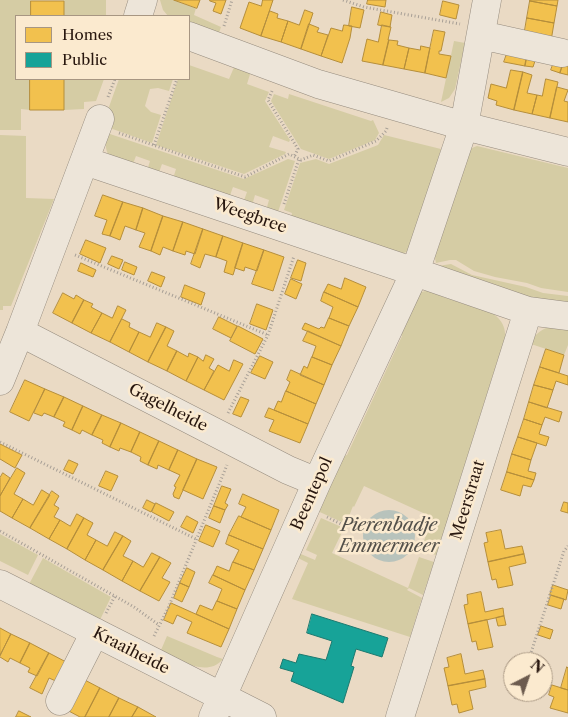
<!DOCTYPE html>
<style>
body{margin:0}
#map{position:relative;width:568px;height:717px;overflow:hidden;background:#eadac4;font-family:"Libre Caslon Text",serif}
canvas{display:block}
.legend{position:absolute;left:15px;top:15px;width:175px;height:65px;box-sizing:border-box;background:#fbeacf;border:1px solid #a79682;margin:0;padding:6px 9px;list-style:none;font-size:15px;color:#28170f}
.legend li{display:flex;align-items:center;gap:10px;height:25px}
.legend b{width:25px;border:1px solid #a79682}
.north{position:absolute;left:503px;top:652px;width:50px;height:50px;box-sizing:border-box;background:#fbeacf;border:1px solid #a79682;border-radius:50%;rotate:41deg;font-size:14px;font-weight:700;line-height:20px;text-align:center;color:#28170f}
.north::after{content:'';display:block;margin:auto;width:18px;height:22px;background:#6c5b4e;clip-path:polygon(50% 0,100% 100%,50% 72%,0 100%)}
</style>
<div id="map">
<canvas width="568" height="717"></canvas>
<ul class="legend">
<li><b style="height:14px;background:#f2c14e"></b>Homes</li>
<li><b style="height:14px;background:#17a398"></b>Public</li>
</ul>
<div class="north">N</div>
</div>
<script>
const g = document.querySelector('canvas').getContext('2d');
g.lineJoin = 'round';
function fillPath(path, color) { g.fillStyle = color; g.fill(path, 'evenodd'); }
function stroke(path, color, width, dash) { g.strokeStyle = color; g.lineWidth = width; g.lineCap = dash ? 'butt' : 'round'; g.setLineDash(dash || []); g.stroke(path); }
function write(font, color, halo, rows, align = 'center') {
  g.font = font + ' "Libre Caslon Text",serif'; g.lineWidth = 5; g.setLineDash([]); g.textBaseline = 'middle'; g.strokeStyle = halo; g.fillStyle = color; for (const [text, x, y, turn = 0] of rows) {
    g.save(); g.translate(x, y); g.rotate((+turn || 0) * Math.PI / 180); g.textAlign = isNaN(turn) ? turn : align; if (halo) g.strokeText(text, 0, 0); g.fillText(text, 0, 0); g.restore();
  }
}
fillPath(new Path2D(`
 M0 0H31V16H16V79H30V110L21 109V130H0Z
 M64 0H106V16H64Z
 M160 0H174L196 8 194 15 221 27 218 36 189 25V16H168L163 10Z
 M454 41 465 43 455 89 449 98 441 102Z
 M189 65 229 79 235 65 251 71 247 84 269 92 265 101 290 140 289 142 273 136 269 147 286 152 285 154 244 174 156 145 178 79H189Z
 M64 79H104L96 101 84 102V109L64 110Z
 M119 79H173L169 91 158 88 150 89 145 106 151 112 161 115 152 143 107 127 105 118Z
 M274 94 288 99 289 94 371 121 373 120 379 133 375 140 329 159 301 149 271 101Z
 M107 133 244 179 288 159 295 161 276 218 265 214 269 200 255 195 251 209 242 206 247 192 233 187 228 201 172 182 176 169 162 164 157 178 146 174 150 161 136 156 131 169 110 157C104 149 106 142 107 133Z
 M0 135 26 136V198L54 199 11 306H3V310H0Z
 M384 135 441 149 415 238 410 250 402 254 290 222 292 213 284 210 300 163 316 159 329 164 378 145Z
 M477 146 568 168V292L541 288 527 283 495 277 474 271 456 260H450L436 263 434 253 465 155 472 148Z
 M451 264 472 275 526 287 543 293 568 296V307L540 303 438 266Z
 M431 290 443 297 492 313C509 324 505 337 505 355L498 359 449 515 452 521 450 527 444 531 436 555 421 550 432 517 364 486 354 507 353 506 346 524 311 508 340 457 347 455 402 336 399 328 421 292Z
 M548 327 568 328V345L564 355 531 344C533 335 540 331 548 327Z
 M321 518 344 528 332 553 408 588 419 557 434 562 423 595 409 588 407 590 422 598 410 637 292 599 308 563 294 556 296 552 315 560 317 555 306 550Z
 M0 534 38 555 28 575 0 561Z
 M43 558 111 597 98 624 27 588Z
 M167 636 217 657 223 659C206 679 178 659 161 650Z`), '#d5cca4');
fillPath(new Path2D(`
 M363 536a26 26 0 1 1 52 0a26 26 0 1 1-52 0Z`), '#b8c3bc');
const homes = new Path2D(`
 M174 0H200L197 8Z
 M210 0H226L221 14 213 11 216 3 210 1Z
 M263 0H273L261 36 240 28 249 2 261 6Z
 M368 0H386L385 7 367 4Z
 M530 0H558L557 6 530 1Z
 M31 1H64V16H31Z
 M443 1 459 5 456 19 440 15Z
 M530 1 557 6 554 23 527 18Z
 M352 7 364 10 360 28 349 26Z
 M305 10 313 13 301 49 281 42 288 21 299 25Z
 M270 11 278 14 277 18 288 21 281 42 261 36Z
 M381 12 392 15 390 27 378 25Z
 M527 18 554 23 551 41 524 36Z
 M309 24 319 28 317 32 328 35 321 56 301 49Z
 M344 25 352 26 350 38 342 63 321 56 331 28 342 31Z
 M382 25 391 27 388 40H389L383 65 362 61 367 39 378 42Z
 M434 30 445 32 441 51H439V54L451 56 446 78 425 73Z
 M389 40 398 41 397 45 409 48 404 69 383 65Z
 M421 46 430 48 425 73 404 69 409 48 420 50Z
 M508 51 527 56 525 66 504 62Z
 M527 56 536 58 533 67 525 66Z
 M554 62 563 64 560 73 551 70Z
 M563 64 568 65V75L560 73Z
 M511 70 523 72 514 110 496 105 497 101 488 98 491 84 506 88Z
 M523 72 532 75 527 93 537 95 532 114 514 110Z
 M30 79H64V110H30Z
 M546 79 558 82 550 118 532 114 537 95 542 96Z
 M557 87 568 90 564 101 568 102V122L550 118Z
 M103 195 123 202 110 236 102 234 107 220 95 216Z
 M123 202 143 208 136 230 125 226 120 240 110 236Z
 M143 208 163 216 151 251 139 247 145 233 136 230Z
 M163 216 183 222 173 251 163 247 160 255 151 251Z
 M183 222 203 229 195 254 186 251 185 255 173 251Z
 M203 229 223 236 216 257 205 254 200 268 191 264Z
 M223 236 243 243 233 275 224 272 227 261 216 257Z
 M86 240 106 248 100 263 80 254Z
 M243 243 264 250 257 271 245 267 244 271 235 268Z
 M264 250 284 257 273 291 252 284Z
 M112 256 123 260 119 269 108 264Z
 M298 260 306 263 301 281 291 278Z
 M125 262 137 267 134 275 122 270Z
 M81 263 96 270 93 277 78 271Z
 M152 272 165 277 161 287 148 281Z
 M345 278 366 287 358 307 324 292 328 284 341 289Z
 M291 279 302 284 296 299 285 294Z
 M185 285 205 293 201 305 181 297Z
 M324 292 358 307 349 326 329 318 333 307 321 301Z
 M63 293 74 299 76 295 84 300 72 323 53 313Z
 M84 300 93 304 91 307 102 313 91 333 72 323Z
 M257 304 273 310 266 330 250 324Z
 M118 306 126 310 110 342 91 333 102 313 112 318Z
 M219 317 237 326 231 338 213 329Z
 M329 318 349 326 341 346 302 329 305 323 319 329 321 327 324 328Z
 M122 319 130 323 129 327 139 332 129 352 110 342Z
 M157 323 166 327 148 362 129 352 139 332 150 337Z
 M238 326 263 339 255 354 230 341Z
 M166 327 174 331 167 346 177 351 167 371 148 362Z
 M308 331 341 346 332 365 312 357 316 346 303 341Z
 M546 349 564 355 559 373 540 367Z
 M177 351 188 357 189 353 198 357 186 381 167 371Z
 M206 355 214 359 209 368 214 371 204 390 186 381 198 357 203 361Z
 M260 356 273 362 265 379 251 373Z
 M312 357 332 365 324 385 300 375 304 366 307 368Z
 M234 360 243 364 224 400 204 390 218 365 229 371Z
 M540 367 568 376V385L556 381 553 390 534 385Z
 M291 370 324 385 316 404 286 391 290 382 287 380Z
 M25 380 45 389 29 421 10 412Z
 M534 385 553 390 547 408 529 402Z
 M45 389 64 397 54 417 44 413 42 416 34 413Z
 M286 391 316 404 308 424 274 410 278 401 281 402Z
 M64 397 83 406 72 430 63 426 65 422 54 417Z
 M241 397 249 400 241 417 233 414Z
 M529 402 562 412 559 422 545 417 542 425 524 419Z
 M83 406 102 415 92 435 82 430 80 434 72 430Z
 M269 408 308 424 300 443 269 431 274 420 265 417Z
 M102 415 121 423 110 447 102 443 103 440 92 435Z
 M524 419 542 425 539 434 549 437 546 446 518 437Z
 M121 423 140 432 131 452 120 448 119 451 110 447Z
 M140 432 159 441 148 465 140 461 141 457 131 452Z
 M518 437 537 443 531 460 512 454Z
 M159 441 178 450 169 470 158 465 157 469 148 465Z
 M0 444 22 455 15 468 0 459Z
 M178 450 197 459 179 499 174 497 173 494 176 487 174 486 180 475 169 470Z
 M512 454 531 460 528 471 536 473 534 480 507 472Z
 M197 459 217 467 203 499 183 490Z
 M69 460 78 464 73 474 64 470Z
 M17 468 25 473 14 494 23 499 12 518 0 511V496Z
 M106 471 118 476 111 491 99 486Z
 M507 472 534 480 531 487 523 485 520 496 501 490Z
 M3 473 10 478 0 496V478Z
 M222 486 231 489 225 503 228 505 225 510 214 506Z
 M42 490 50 495 30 528 12 518 23 499 33 505Z
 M52 491 59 496 54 505 59 508 54 517 60 520 49 539 30 528Z
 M243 494 279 510 271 530 241 517 246 507 239 504Z
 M147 500 155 504 151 512 143 508Z
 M564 502 568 503V513L561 511Z
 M156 503 174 512 169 521 152 512Z
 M214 506 225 510 220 523 209 518Z
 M77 514 84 518 67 549 49 539 60 520 70 526Z
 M187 516 198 522 193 533 181 527Z
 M239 516 271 530 263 549 229 535Z
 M84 518 93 523 87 535 96 540 85 560 67 549Z
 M206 525 220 531 213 547 199 541Z
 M501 530 505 549 522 546 524 554 488 562 484 543 488 542 486 533Z
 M115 532 123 536 103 570 85 560 96 540 107 546Z
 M229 535 263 549 254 570 233 562 239 550 226 544Z
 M123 536 131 541 123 556 133 561 122 581 103 570Z
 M152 553 160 557 140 591 122 581 133 561 143 567Z
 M524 554 526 563 509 567 513 585 498 588 496 579 492 580 488 562Z
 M160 557 171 563 162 578 170 582 159 601 140 591Z
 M233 562 254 570 245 590 213 575 217 566 229 571Z
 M187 568 195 572 189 587 180 583Z
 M213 575 245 590 237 609 217 601 222 589 209 583Z
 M180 583 189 587 182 602 174 598Z
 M553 585 568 590 566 600 550 595Z
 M481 592 485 612 503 608 504 616 468 624 464 605 468 604 467 595Z
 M551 595 564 599 561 609 548 605Z
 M217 601 237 609 229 629 196 614 200 605 212 610Z
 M171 603 229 629 221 647 187 633 192 622 177 615 173 624 164 620Z
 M504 616 506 625 498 626 496 618Z
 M487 620 493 647 478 650 476 641 472 642 468 624Z
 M541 626 553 630 550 639 538 635Z
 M0 628 11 634 0 655Z
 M11 634 30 643 20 663 10 658 8 662 0 657Z
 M30 643 49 653 37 676 28 672 30 668 20 663Z
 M49 653 68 663 58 682 49 678 42 694 30 688Z
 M461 654 465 674 483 670 485 679 448 686 444 668 449 667 447 658Z
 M567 667 568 668V690L561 688Z
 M81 678 100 688 85 717H80L65 709Z
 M485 679 486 687 469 691 473 709 459 713 457 704 452 705 448 686Z
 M552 685 568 690V713L550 708 554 697 549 695Z
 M100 688 119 698 109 717H85Z
 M119 698 138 707 132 717H109Z
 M138 707 156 717H132Z
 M19 711 31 717H16Z`);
fillPath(homes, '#f2c14e');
stroke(homes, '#b58e3b', 1);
const public = new Path2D(`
 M312 614 388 638 382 657 356 649 351 666 354 667 343 703 291 681 294 672 280 668 283 659 296 663 299 654 326 660 332 641 307 633Z`);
fillPath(public, '#17a398');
stroke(public, '#1c796f', 1);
const minor = new Path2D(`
 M138 16 143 0
 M481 35 562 53
 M189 36 318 84 464 126 568 152
 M85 161 415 272 528 311 568 316
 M20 332 288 470 317 482
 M0 381 20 332 100 119
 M0 584 262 717
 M60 701 95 632
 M213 717 317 482 415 272 464 126 487 0
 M400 717 528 311`);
stroke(minor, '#958b7e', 29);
stroke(new Path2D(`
 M343 0 364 7 460 24
 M224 26 232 0
 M272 91 268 100 298 149 294 157
 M108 97 115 79
 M119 133 245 177 289 154 301 160 313 155 329 161 376 141 386 131 387 128
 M154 145 177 79
 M284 204 299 159
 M75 255 268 335
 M228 413 268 335 294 256
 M0 442 196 539
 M327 517 345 526
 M0 531 134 607 159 625
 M106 613 115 596
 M154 636 169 606 227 465
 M528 662 564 551 568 546
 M515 699 518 692`), '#a79f96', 3, [1, 2.5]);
stroke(minor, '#ede5d9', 28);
write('16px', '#28170f', '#fbeacf', [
 ["Weegbree",250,216,19],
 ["Gagelheide",168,408,27],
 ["Beentepol",312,494,-66],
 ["Meerstraat",468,500,-73],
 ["Kraaiheide",131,651,27]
]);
write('italic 18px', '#53504a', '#fbeacf', [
 ["Pierenbadje",389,526],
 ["Emmermeer",389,547]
]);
</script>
